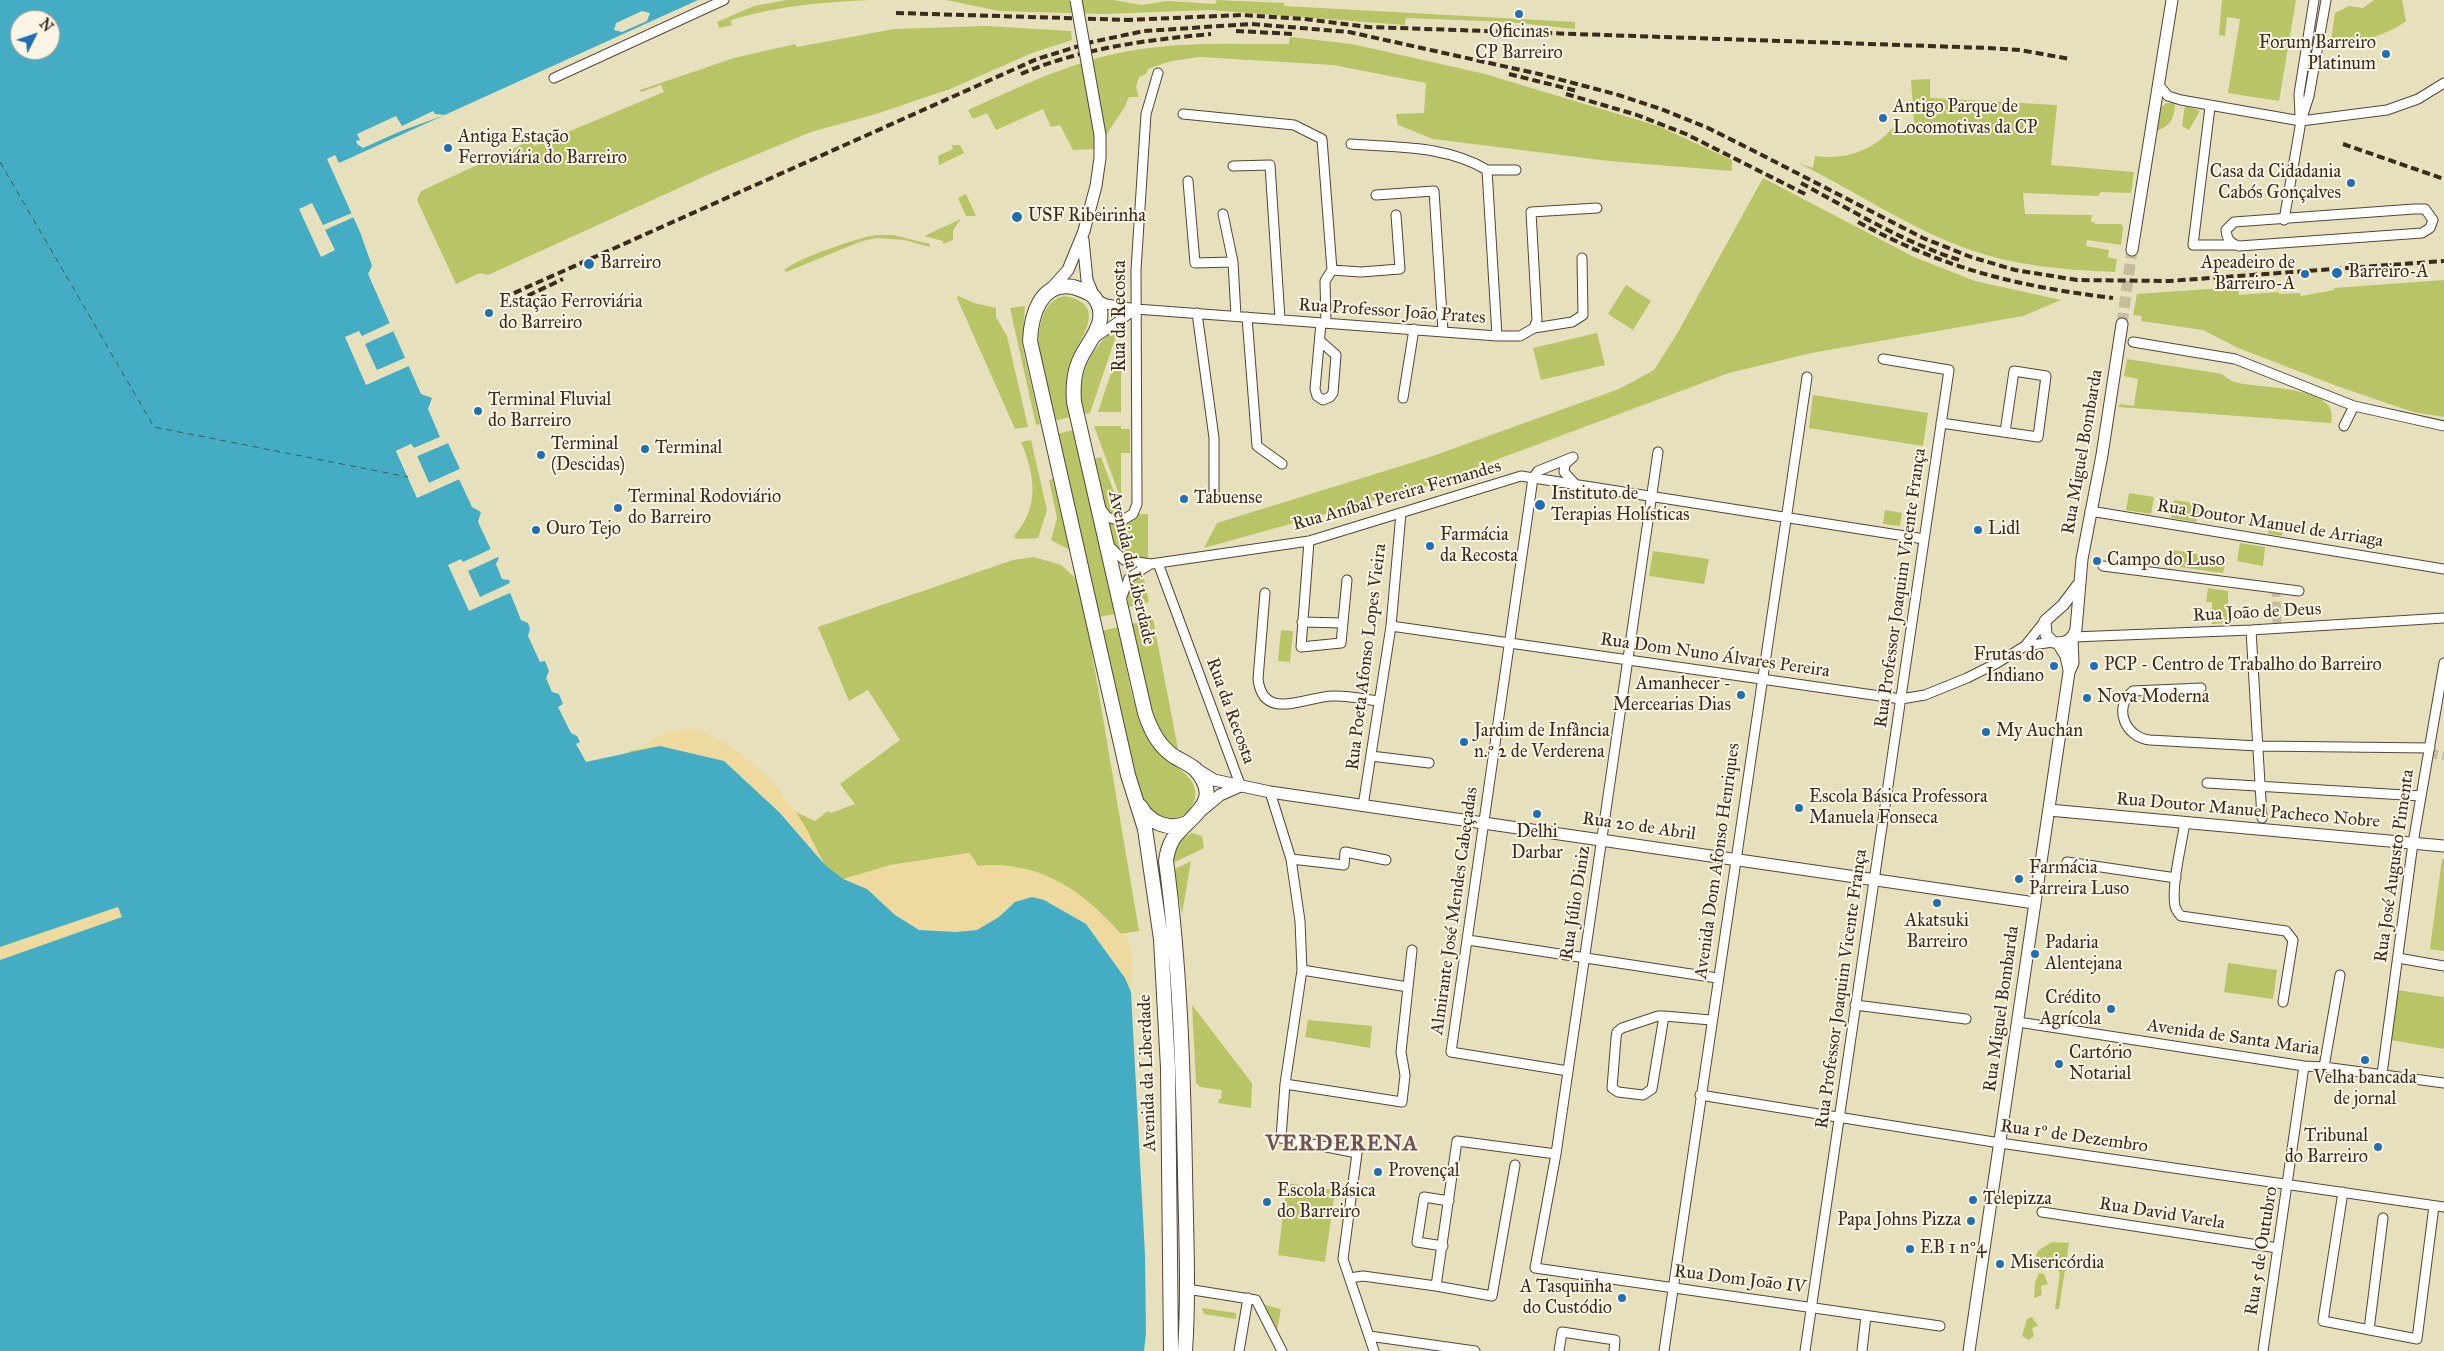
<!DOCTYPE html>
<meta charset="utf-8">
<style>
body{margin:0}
#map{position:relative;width:2444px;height:1351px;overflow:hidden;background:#e7e0bc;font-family:"IM FELL Great Primer",serif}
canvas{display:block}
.north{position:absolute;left:10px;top:10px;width:50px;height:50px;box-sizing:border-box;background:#fcf5e5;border:1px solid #afa495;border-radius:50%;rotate:49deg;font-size:14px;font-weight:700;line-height:20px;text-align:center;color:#3b2a1e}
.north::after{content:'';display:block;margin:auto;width:18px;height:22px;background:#1f6fb2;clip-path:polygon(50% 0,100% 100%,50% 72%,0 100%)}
</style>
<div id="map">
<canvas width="2444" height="1351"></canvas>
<div class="north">N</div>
</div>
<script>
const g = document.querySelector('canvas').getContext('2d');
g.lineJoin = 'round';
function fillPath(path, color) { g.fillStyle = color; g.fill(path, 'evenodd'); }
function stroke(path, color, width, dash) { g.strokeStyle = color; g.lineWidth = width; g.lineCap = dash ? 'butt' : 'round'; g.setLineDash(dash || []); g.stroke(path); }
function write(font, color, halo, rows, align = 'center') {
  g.font = font + ' "IM FELL Great Primer",serif'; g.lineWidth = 4; g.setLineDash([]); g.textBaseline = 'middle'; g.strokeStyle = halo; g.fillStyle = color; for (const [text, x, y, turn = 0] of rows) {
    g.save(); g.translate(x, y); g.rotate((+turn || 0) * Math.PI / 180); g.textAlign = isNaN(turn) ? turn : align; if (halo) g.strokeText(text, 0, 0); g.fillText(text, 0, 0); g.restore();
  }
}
fillPath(new Path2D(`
 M787 0H871C824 2 776 6 731 20L732 25 719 28 717 22 754 6Z
 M946 0H1113L1142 5 1167 1 1215 4 1217 0 1284 3V6L1575 22V29L1508 22 1406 18 1405 25 1209 10 1105 14 999 11Z
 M2222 0H2296L2279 101 2228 93 2240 19 2227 17 2225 36 2219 35Z
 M2374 0H2402L2406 21C2384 37 2359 43 2331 41L2335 13 2349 6 2363 8Z
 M987 26 1071 31 1072 40 1032 53 950 89 876 114 811 132 714 172 488 275 480 273 456 284 417 200 421 191 527 142 525 135 528 133 534 146 664 92 661 85 641 92 640 90 734 58 795 44 797 47 894 29Z
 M1290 37 1352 44 1485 74 1658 126 1732 160V171L1609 161 1433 139 1398 125 1396 114 1424 113 1426 83 1333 65 1200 57 1171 61 1148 69 1146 74 1139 77 1136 87 1139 97H1129L1124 108 1097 149 1073 150 1060 125 1051 127 1043 109 996 130 987 113 973 119 968 110C1015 89 1064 65 1114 54 1171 41 1231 44 1289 44Z
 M1930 79V98L2057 105 2051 165 2134 172 2131 193 2101 192 2098 196 2023 193 2025 214 2092 215 2091 221 2096 224H2121L2123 227 2121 245 2087 240 2086 246 2109 250 2108 257 2117 259 2115 272C2067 270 2014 266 1968 249 1909 228 1855 191 1798 163L1813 168 1815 156C1846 160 1872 151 1893 128L1905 136 1914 122 1911 80Z
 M2167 103H2175C2174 119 2172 124 2157 131L2161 107Z
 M2185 105 2200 111 2189 130 2182 126Z
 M952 145H960L964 153 939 165 938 156 953 149Z
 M1763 178 1914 257 1975 281 2061 300 2023 316 1811 353 1729 373 1426 486 1204 548 1217 523 1430 457 1619 389 1654 370 1678 332Z
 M966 194 976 216H966L958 198Z
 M961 219 953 230V240L943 244V241L924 236Z
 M876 235H893L930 244V247L905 240 877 238 862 241 786 272 784 270C800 257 855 239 876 235Z
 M2444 280V417L2413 412 2337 386 2238 348 2203 330 2141 321 2142 316 2133 315 2137 294 2238 287 2239 295 2279 292V294L2300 293 2301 296 2334 290V288Z
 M1626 285 1651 301 1633 330 1608 314Z
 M958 296 974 303 996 308V317L1007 336 1028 427 1015 429 957 298Z
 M1065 296C1113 305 1075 343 1069 367 1064 383 1066 401 1070 417L1053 421 1038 348C1039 328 1041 300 1065 296Z
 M1025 306 1022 344 1040 424 1036 425 1010 308Z
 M1120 324 1090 413 1083 414C1076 373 1089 350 1120 324Z
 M1597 333 1605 365 1541 380 1533 348Z
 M1118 352H1121V412H1098Z
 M2127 359 2222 374C2226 377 2230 381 2235 382 2255 389 2343 384 2331 423L2118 407 2120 404 2134 406 2138 379 2124 376Z
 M1813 395 1928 413 1923 446 1809 428Z
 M1094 426H1121V429H1130V453H1121V494H1119Z
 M1073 430 1115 614 1099 617 1057 434Z
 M1031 440 1047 510 1038 538 1016 539 1014 536C1040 507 1035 475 1021 442Z
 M1101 457 1123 516 1110 515 1105 508 1094 459Z
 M1053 479 1069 548 1068 549 1051 540 1057 518 1049 480Z
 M2129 493 2154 497 2151 514 2126 510Z
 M2174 500 2199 504 2196 522 2171 518Z
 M1885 510 1902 513 1900 526 1883 524Z
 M1138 514H1148V558C1120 561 1114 549 1109 524H1126Z
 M2270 522 2285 524 2282 536 2268 534Z
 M2240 543 2265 547 2263 566 2237 561Z
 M2173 550 2226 559 2223 573 2171 566Z
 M1653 551 1709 559 1704 584 1649 576Z
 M1034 557 1061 565 1080 582 1139 931 1121 934C1082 890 1039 860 978 866L969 853 891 865 844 879 887 907 599 767 631 751 660 746 823 862 796 812 815 821 828 811 831 813 855 804 840 784 900 740 868 690 849 701 818 627 1013 560Z
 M1143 574 1149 602 1129 607C1125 591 1130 582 1143 574Z
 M2208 588 2228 591V623L2212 624V602H2206Z
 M1153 619 1178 749C1147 732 1139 657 1131 624Z
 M1118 627C1126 660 1132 713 1149 741 1160 759 1193 772 1195 790 1198 810 1175 827 1157 816 1146 808 1142 795 1138 784L1102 631Z
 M1281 630 1293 631 1290 662 1278 661Z
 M1192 833 1202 836 1204 848 1173 863C1173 849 1179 840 1192 833Z
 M2442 859H2444V951L2430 949Z
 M1191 861 1182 914 1173 870Z
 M2228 963 2277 970 2273 999 2224 992Z
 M2397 990 2444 997V1049L2391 1040Z
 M1192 1005 1252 1083 1251 1108 1218 1103 1219 1099H1221L1222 1090 1200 1087 1196 1083Z
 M1308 1020 1372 1026 1370 1048 1305 1037Z
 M1287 1183 1335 1190 1325 1262 1278 1255Z
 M2052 1242 2069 1243 2059 1309H2055L2060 1273 2054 1266 2038 1259 2036 1255 2039 1250Z
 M2039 1273 2044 1274 2048 1284 2041 1286 2042 1295 2034 1298 2035 1283Z
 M1265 1305 1281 1309 1277 1330Z
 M1202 1308 1236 1313V1319L1204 1314Z
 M2032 1317 2038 1326 2032 1328 2034 1336 2029 1340 2022 1336 2027 1319Z`), '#b8c466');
fillPath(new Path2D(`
 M691 728C734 741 769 775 795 811 807 827 815 847 825 865L780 813 660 746 640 749 659 735Z
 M970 853 978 866C1038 860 1083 891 1121 934L1126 933 1131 952V992L1125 977 1086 924 1044 900 1015 902 999 917 977 930 956 932 919 930 895 915 867 889 843 879 891 865Z
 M119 907 122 917 0 960V947Z`), '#eeda9e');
fillPath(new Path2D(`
 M0 0H698L339 163 335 155 327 159 360 232 372 266 368 274 421 394 432 398 428 409 440 437 414 448 411 444 396 451 417 497 459 479 472 507 481 512 478 522 495 558 498 557 499 558 496 564 502 579 509 580 510 583 507 585 521 620 528 623 530 629 528 636 540 662 545 661 549 671 546 678 552 692 559 694 563 704 558 707 571 733 577 736 580 742 576 744 586 762 660 746 724 761 780 813 825 865 843 879 867 889 895 915 919 930 956 932 977 930 999 917 1015 902 1032 897 1044 900 1086 924 1125 978 1131 992 1145 1255 1146 1334 1144 1351H0V960L122 917 118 907 0 947ZM20 20H50V50H20Z
 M448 443 460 469 429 483 417 456Z`), '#44adc4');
fillPath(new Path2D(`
 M642 11 650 13 647 21 622 32 614 30 616 23Z
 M433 111 435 114 445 115 401 131 363 148 357 144 356 141 360 140 357 134 396 116 402 126Z
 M312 203 323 225 352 213 354 217 325 230 335 250 321 257 299 209Z
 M392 322 396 330 365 344 377 370 407 357 411 365 366 385 345 337 359 331 362 336Z
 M443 436 442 439 414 451 410 447 399 452 418 494 458 477 462 478 417 498 396 451 411 444 414 448Z
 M447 440 448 443 417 456 429 483 460 469 461 471 428 485 415 455Z
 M493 548 498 557 468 571 480 597 510 583 512 592 469 611 448 565 461 559 463 562Z`), '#e7e0bc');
stroke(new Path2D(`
 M0 162 154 427 408 477`), '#3e5858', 1, [6, 5]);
stroke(new Path2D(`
 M2276 588 2277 629
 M2429 753 2444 756`), '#c5bc9c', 9, [9, 4.5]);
stroke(new Path2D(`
 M2122 324 2132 250`), '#c5bc9c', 11, [11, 5.5]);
const minor = new Path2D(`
 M554 78 724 0
 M2158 84 2168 96 2181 100 2301 121 2387 110 2418 99 2444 83
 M2210 107 2193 245H2234
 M1183 114 1294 125 1322 139 1332 270 1361 272 1400 269 1396 215
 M2300 116 2299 94 2314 0
 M1351 144C1397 148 1446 145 1487 170
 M1233 166 1270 165 1280 319
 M1188 181 1195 263 1233 262
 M1376 195 1434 191 1443 331
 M2414 209H2425L2433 220 2430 228 2422 233 2239 246C2230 244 2227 239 2226 230L2234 222Z
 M1223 214 1233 262 1236 316
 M2284 220 2301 121 2309 96 2326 0
 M1096 299 1106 304 1136 309 1497 336H1520L1534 328 1572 322 1583 315 1582 258
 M1197 313 1214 438V493
 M1247 317 1257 446 1282 464
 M1326 323 1325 281 1332 270
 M1534 328 1537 320 1531 212 1597 208
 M1497 336 1487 170H1516
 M1096 337 1136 309
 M1320 341 1336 355 1333 393 1330 397 1323 400 1317 396 1315 389 1321 323
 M2133 342 2235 359 2354 406
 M1403 398 1414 329
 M1941 423 2038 437 2046 376 2014 371 2005 432
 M2344 426 2354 406 2444 426
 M1658 452 1556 1154 1535 1268 1940 1326
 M1101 509 1107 517 1121 521 1133 514 1137 504 1136 270 1146 114 1158 73
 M2090 511 2444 569
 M1309 541 1301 647 1341 643 1347 580
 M1109 546 1124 560 1151 564 1309 541 1521 476 1924 539
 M1158 563 1241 787
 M2103 566 2299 591
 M1265 593 1258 679C1263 722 1305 697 1332 696 1347 695 1363 699 1378 701
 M1121 599 1129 578 1149 565
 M1302 622 1343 623
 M1391 626 1901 699 1925 695 1967 678 1997 663 2025 646 2045 621
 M2251 630 2262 818
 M2073 637 2251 630 2444 618
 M2025 646 2053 642
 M2201 688 2133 691C2112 708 2126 738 2150 740L2258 746 2430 748
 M1371 756 1429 763
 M2207 783 2421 796
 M1270 792 1291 859 1300 921 1302 970 1285 1084 1281 1138 1357 1153 1343 1259 1374 1351
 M1363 806 1391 626 1401 513
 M2185 822C2182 843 2171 886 2175 906 2176 910 2178 913 2181 916L2286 931 2293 940 2283 1002
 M1291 859 1344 865 1345 852 1386 860
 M2067 862 2176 878
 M1468 940 1717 978
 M2398 958 2444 966
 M1302 970 1408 987
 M1855 1005 1966 1019
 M1664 1016 1652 1089 1643 1095 1618 1092 1612 1088 1616 1038 1617 1032 1622 1028 1658 1016H1664L1711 1020
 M2018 1022 2304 1066 2324 1067 2444 1083
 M2324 1067 2340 975
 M1568 1071 1451 1052 1533 478 1538 471 1573 457 1565 464 1564 472 1576 485
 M2382 1074 2413 843 2444 663
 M1285 1084 1402 1102 1405 1075 1401 1052 1412 950
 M1700 1095 2000 1143 2444 1207
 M1515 1165 1492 1296 1436 1286 1457 1141 1556 1154
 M2343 1192 2323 1321 2417 1339 2434 1206
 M2042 1212 2278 1248
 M1443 1246 1417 1242 1424 1197 1449 1201
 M1350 1278 1363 1276 1436 1286
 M1187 1289 1256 1300 1282 1351
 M2369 1330 2383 1218
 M1369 1336 1475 1351
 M1239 1351 1248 1298
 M1559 1351 1562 1332 1615 1340 1614 1351
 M1664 1351 1807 377
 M1805 1351 1949 370 1883 359
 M1862 1351 1866 1316
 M2263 1351 2304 1066`);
const tertiary = new Path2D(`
 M1083 240 1087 280 1094 297
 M2132 250 2172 0
 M1049 291 1068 270 1084 231
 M2078 585 2063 605 2045 621 2046 635 2053 642C2064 645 2073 640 2076 629L2082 559 2102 455 2122 324
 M2058 643 2066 656 2069 670
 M1198 770 1214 780 1270 792 2035 903
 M1202 810 1220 795 1238 787
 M2049 810 2444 846
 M1969 1351 2069 672 2073 663 2072 638`);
const secondary = new Path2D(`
 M1140 806C1150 823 1168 831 1187 823
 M1171 1351 1168 1068 1161 939 1145 829 1128 775 1030 341C1031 316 1040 281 1073 287 1080 289 1089 292 1094 297 1113 321 1085 343 1078 364 1073 377 1073 389 1074 402L1145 713C1151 731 1159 747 1175 757 1182 761 1189 764 1195 769 1225 802 1190 815 1173 839 1169 846 1167 852 1166 861 1180 964 1183 1068 1185 1172 1186 1232 1189 1292 1185 1351`);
stroke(minor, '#554536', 11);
stroke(tertiary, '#554536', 13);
stroke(secondary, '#554536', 16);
stroke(minor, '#fff', 9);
stroke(tertiary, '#fff', 11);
stroke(secondary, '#fff', 14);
stroke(new Path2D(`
 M896 13 1132 20
 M1125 20 1243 15 1304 19 1368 27 1988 48 2020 50 2070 59
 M1236 31 1294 34
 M1021 74C1081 48 1147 40 1211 34
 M1509 74 1577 91
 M1566 94 1637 115 1686 134 1807 195
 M2343 144 2444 179
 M1801 183C1853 211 1906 244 1963 261
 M1858 222C1945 269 2016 286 2113 298
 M503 298 1037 59 1092 42 1144 31 1252 24 1349 32 1539 74 1615 94 1661 109 1708 128 1756 152 1923 238 1971 257 2015 270 2077 280 2169 281 2444 261
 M506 306 563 279`), '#3b2a1e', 4, [8, 4]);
const tertiaryBridge = new Path2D(`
 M1076 0 1100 135V158L1096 186 1084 231`);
stroke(tertiaryBridge, '#554536', 13, []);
stroke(tertiaryBridge, '#fff', 11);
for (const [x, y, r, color] of [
 [1519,14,5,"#1f6fb2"],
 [2386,54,5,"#1f6fb2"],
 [1883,118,5,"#1f6fb2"],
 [448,148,5,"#1f6fb2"],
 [2351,183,5,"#1f6fb2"],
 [1017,217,6,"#1f6fb2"],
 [589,264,6,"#1f6fb2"],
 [2337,273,6,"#1f6fb2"],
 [2305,274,5,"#1f6fb2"],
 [489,313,5,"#1f6fb2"],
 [478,411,5,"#1f6fb2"],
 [645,449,5,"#1f6fb2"],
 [541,455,5,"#1f6fb2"],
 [1184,499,5,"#1f6fb2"],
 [1540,505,6,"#1f6fb2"],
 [618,508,5,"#1f6fb2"],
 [536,530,5,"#1f6fb2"],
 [1978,530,5,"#1f6fb2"],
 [1430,546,5,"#1f6fb2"],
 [2097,561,5,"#1f6fb2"],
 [2054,666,5,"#1f6fb2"],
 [2094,666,5,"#1f6fb2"],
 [1741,695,5,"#1f6fb2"],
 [2087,698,5,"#1f6fb2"],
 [1986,732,5,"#1f6fb2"],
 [1464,742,5,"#1f6fb2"],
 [1799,808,5,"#1f6fb2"],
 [1537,814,5,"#1f6fb2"],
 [2019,879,5,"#1f6fb2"],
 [1937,903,5,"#1f6fb2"],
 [2035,954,5,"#1f6fb2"],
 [2111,1009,5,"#1f6fb2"],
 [2365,1060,5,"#1f6fb2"],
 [2059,1064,5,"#1f6fb2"],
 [2378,1147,5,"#1f6fb2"],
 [1378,1172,5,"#1f6fb2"],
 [1973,1200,5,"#1f6fb2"],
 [1267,1202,5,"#1f6fb2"],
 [1971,1221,5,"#1f6fb2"],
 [1910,1249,5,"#1f6fb2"],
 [2000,1264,5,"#1f6fb2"],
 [1622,1298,5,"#1f6fb2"]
]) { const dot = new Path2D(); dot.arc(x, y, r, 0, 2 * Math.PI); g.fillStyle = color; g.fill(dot); stroke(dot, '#fcf5e5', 2); }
write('18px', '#3b2a1e', '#fcf5e5', [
 ["Oficinas",1519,33,"center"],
 ["CP Barreiro",1519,54,"center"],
 ["Forum Barreiro",2376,44,"right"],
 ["Platinum",2376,65,"right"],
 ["Antigo Parque de",1893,108],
 ["Locomotivas da CP",1893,129],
 ["Antiga Estação",458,138],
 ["Ferroviária do Barreiro",458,159],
 ["Casa da Cidadania",2341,173,"right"],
 ["Cabós Gonçalves",2341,194,"right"],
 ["USF Ribeirinha",1028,217],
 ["Barreiro",600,264],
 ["Apeadeiro de",2295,264,"right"],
 ["Barreiro-A",2295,285,"right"],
 ["Barreiro-A",2348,273],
 ["Estação Ferroviária",499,303],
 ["do Barreiro",499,324],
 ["Terminal Fluvial",488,401],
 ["do Barreiro",488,422],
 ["Terminal",551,445],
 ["(Descidas)",551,466],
 ["Terminal",655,449],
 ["Instituto de",1551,495],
 ["Terapias Holísticas",1551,516],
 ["Terminal Rodoviário",628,498],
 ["do Barreiro",628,519],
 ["Tabuense",1194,499],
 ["Ouro Tejo",546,530],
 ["Lidl",1988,530],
 ["Farmácia",1440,536],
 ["da Recosta",1440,557],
 ["Campo do Luso",2107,561],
 ["Frutas do",2044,656,"right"],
 ["Indiano",2044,677,"right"],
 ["PCP - Centro de Trabalho do Barreiro",2104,666],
 ["Amanhecer -",1731,685,"right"],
 ["Mercearias Dias",1731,706,"right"],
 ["Nova Moderna",2097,698],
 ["Jardim de Infância",1474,732],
 ["n.º 2 de Verderena",1474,753],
 ["My Auchan",1996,732],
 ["Escola Básica Professora",1809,798],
 ["Manuela Fonseca",1809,819],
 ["Delhi",1537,833,"center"],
 ["Darbar",1537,854,"center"],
 ["Farmácia",2029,869],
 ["Parreira Luso",2029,890],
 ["Akatsuki",1937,922,"center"],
 ["Barreiro",1937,943,"center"],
 ["Padaria",2045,944],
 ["Alentejana",2045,965],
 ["Crédito",2101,999,"right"],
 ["Agrícola",2101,1020,"right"],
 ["Cartório",2069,1054],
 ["Notarial",2069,1075],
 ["Velha bancada",2365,1079,"center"],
 ["de jornal",2365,1100,"center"],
 ["Tribunal",2368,1137,"right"],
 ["do Barreiro",2368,1158,"right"],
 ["Provençal",1388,1172],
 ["Escola Básica",1277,1192],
 ["do Barreiro",1277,1213],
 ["Telepizza",1983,1200],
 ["Papa Johns Pizza",1961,1221,"right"],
 ["EB 1 nº4",1920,1249],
 ["Misericórdia",2010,1264],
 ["A Tasquinha",1612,1288,"right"],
 ["do Custódio",1612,1309,"right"]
], 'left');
write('18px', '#3b2a1e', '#fcf5e5', [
 ["Rua Professor João Prates",1392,312,4],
 ["Rua da Recosta",1121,316,-90],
 ["Rua Miguel Bombarda",2083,452,-80],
 ["Rua Aníbal Pereira Fernandes",1397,496,-16],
 ["Rua Doutor Manuel de Arriaga",2270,524,9],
 ["Avenida da Liberdade",1131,568,77],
 ["Rua Professor Joaquim Vicente França",1901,588,-82],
 ["Rua João de Deus",2257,613,-3],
 ["Rua Dom Nuno Álvares Pereira",1715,656,8],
 ["Rua Poeta Afonso Lopes Vieira",1367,657,-83],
 ["Rua da Recosta",1230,711,70],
 ["Rua Doutor Manuel Pacheco Nobre",2248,811,5],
 ["Rua 20 de Abril",1639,827,8],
 ["Avenida Dom Afonso Henriques",1718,861,-82],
 ["Rua José Augusto Pimenta",2395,866,-82],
 ["Rua Júlio Diniz",1576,903,-81],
 ["Almirante José Mendes Cabeçadas",1455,911,-82],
 ["Rua Professor Joaquim Vicente França",1842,989,-82],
 ["Rua Miguel Bombarda",2002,1009,-82],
 ["Avenida de Santa Maria",2233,1038,8],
 ["Avenida da Liberdade",1148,1073,-92],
 ["Rua 1º de Dezembro",2074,1137,8],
 ["Rua David Varela",2162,1214,9],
 ["Rua 5 de Outubro",2262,1251,-81],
 ["Rua Dom João IV",1740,1280,7]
]);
g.letterSpacing = '1px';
write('bold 22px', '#6e5152', '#fcf5e5', [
 ["VERDERENA",1342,1145]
]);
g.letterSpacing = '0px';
</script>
